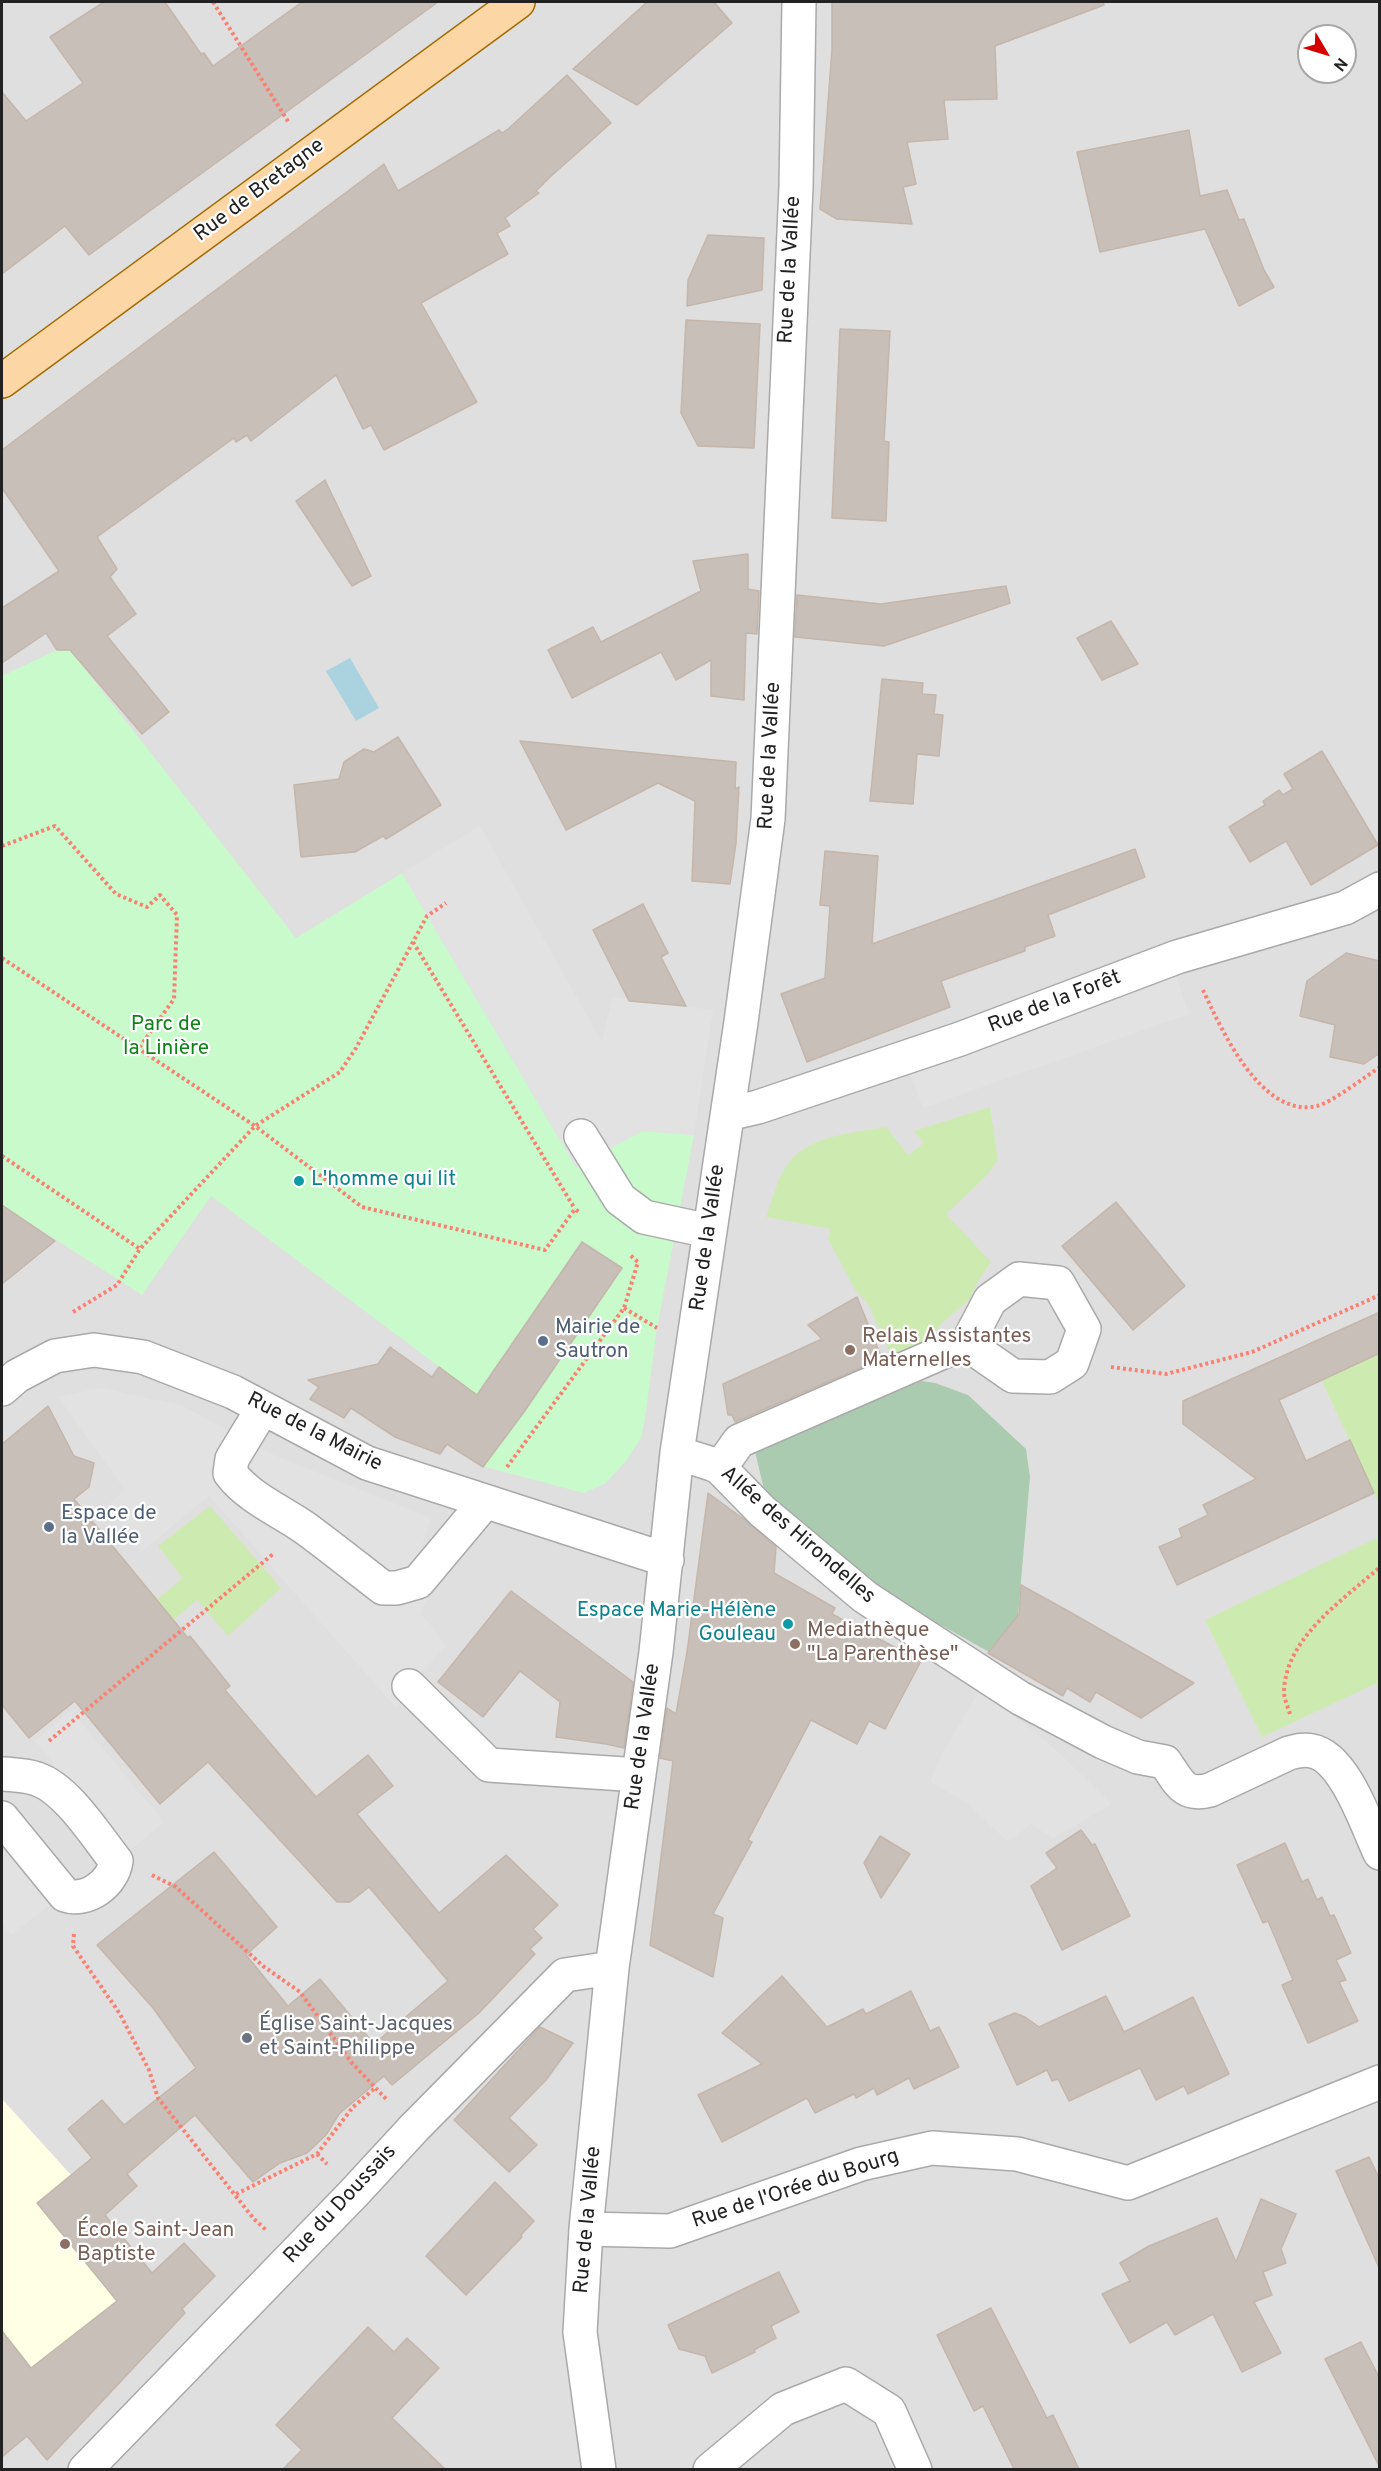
<!DOCTYPE html>
<meta charset="utf-8">
<style>
body{margin:0}
#map{position:relative;width:1381px;height:2471px;overflow:hidden;background:#f2efe9;font-family:Overpass,sans-serif}
canvas{display:block}
.frame{position:absolute;inset:0;border:3px solid #222;pointer-events:none}
.north{position:absolute;left:1297px;top:24px;width:60px;height:60px;box-sizing:border-box;background:#fff;border:2px solid #a7a7a7;border-radius:50%;rotate:128deg;font-size:16px;font-weight:700;line-height:24px;text-align:center;color:#222}
.north::after{content:'';display:block;margin:auto;width:21px;height:27px;background:#d40000;clip-path:polygon(50% 0,100% 100%,50% 72%,0 100%)}
</style>
<div id="map">
<canvas width="1381" height="2471"></canvas>
<div class="frame"></div>
<div class="north">N</div>
</div>
<script>
const g = document.querySelector('canvas').getContext('2d');
g.lineJoin = 'round';
function fillPath(path, color) { g.fillStyle = color; g.fill(path, 'evenodd'); }
function stroke(path, color, width, dash) { g.strokeStyle = color; g.lineWidth = width; g.lineCap = dash ? 'butt' : 'round'; g.setLineDash(dash || []); g.stroke(path); }
function write(font, color, halo, rows, align = 'center') {
  g.font = font + ' Overpass,sans-serif'; g.lineWidth = 4.5; g.setLineDash([]); g.textBaseline = 'middle'; g.strokeStyle = halo; g.fillStyle = color; for (const [text, x, y, turn = 0] of rows) {
    g.save(); g.translate(x, y); g.rotate((+turn || 0) * Math.PI / 180); g.textAlign = isNaN(turn) ? turn : align; if (halo) g.strokeText(text, 0, 0); g.fillText(text, 0, 0); g.restore();
  }
}
fillPath(new Path2D(`
 M2 2H1379V2469L2 2470ZM1309 36H1345V72H1309Z`), '#e0dfdf');
fillPath(new Path2D(`
 M2 2099 71 2175 185 2313 47 2460 2 2404Z`), '#ffffe5');
fillPath(new Path2D(`
 M990 1107 998 1160 986 1176 946 1214 991 1262 978 1281 970 1299 942 1323 928 1339 891 1355 869 1305 856 1291 828 1239 831 1229 766 1217C772 1201 777 1179 787 1165 808 1135 853 1133 886 1127L908 1155 924 1143 914 1131Z
 M1379 1353V1504L1322 1381Z
 M210 1506 281 1588 228 1636 197 1600 86 1694 67 1674 183 1578 158 1546Z
 M1379 1537V1682L1262 1737 1205 1620Z`), '#cdebb0');
fillPath(new Path2D(`
 M922 1381 935 1383 968 1395 1026 1449 1030 1477 1018 1615 989 1652 873 1587 765 1494 754 1447Z`), '#aacbaf');
fillPath(new Path2D(`
 M57 650H70L296 938 402 873 576 1167 642 1131 694 1135 657 1328 645 1418 641 1438 626 1461 606 1483 584 1493 482 1466 622 1268 583 1243 477 1395 211 1196 142 1295 2 1205V676Z`), '#c8facc');
fillPath(new Path2D(`
 M480 826 602 1042 612 997 713 1010 694 1135 642 1131 576 1167 402 873Z
 M1176 976 1189 1014 923 1108 909 1071Z
 M101 1388 181 1405 271 1454 431 1518 421 1550 440 1558 435 1582 420 1614 428 1621 446 1646 409 1686 396 1708 209 1496 141 1552 107 1506 125 1490 58 1397Z
 M978 1693 1002 1706 1057 1751 1112 1804 1053 1838 1031 1824 1008 1842 965 1802 931 1782 937 1762Z
 M71 1710 164 1822 127 1853 35 1741Z
 M2 1836 56 1900 11 1935 2 1924Z`), '#e2e2e2');
fillPath(new Path2D(`
 M350 658 379 708 356 721 326 671Z`), '#aad3df');
const building = new Path2D(`
 M104 2H165L201 54 204 53 213 66 302 2H438L89 255 65 226 2 274V92L26 121 83 83 50 37Z
 M647 2H714L732 23 637 105 573 69Z
 M832 2H1103L1104 5 995 46 997 99 944 100 948 139 907 142 916 184 903 187 912 224 837 219 820 209 832 49Z
 M567 75 611 123 550 177 536 191 539 193 505 218 510 226 497 233 508 254 421 303 477 402 384 450 371 425 363 429 336 375 251 441 247 435 236 442 234 438 97 537 117 569 110 577 136 614 107 636 169 712 142 734 70 650H57L46 633 2 663V608L59 571 2 488V450L384 164 398 191 499 130 502 133 508 129Z
 M1189 130 1200 196 1227 190 1239 220 1244 219 1264 270 1274 287 1239 306 1205 229 1100 252 1077 152Z
 M708 235 764 238 762 290 687 306 688 280Z
 M686 320 760 324 754 448 698 446 681 413Z
 M840 329 890 331 884 441 889 442 886 521 832 518Z
 M325 480 371 576 352 586 296 501Z
 M748 554V589L759 591 757 634 746 633 744 700 711 696V660L676 680 661 652 572 698 548 650 593 627 601 642 701 591 693 561Z
 M1006 586 1010 603 884 646 795 637 797 595 881 604Z
 M1111 621 1138 664 1102 680 1077 638Z
 M882 679 923 683 922 694 936 695 934 714 943 715 939 756 917 754 913 804 870 801Z
 M398 737 441 805 386 839 383 836 355 852 301 857 294 785 339 779 344 762 364 749 374 752Z
 M520 741 736 762 735 789 739 787 736 843 730 884 692 881 695 801 658 783 566 830Z
 M1322 751 1378 845 1311 885 1286 841 1250 862 1229 827 1265 805 1263 801 1279 790 1283 795 1293 789 1284 774Z
 M1135 849 1145 877 1048 915 1055 936 1025 947V951L941 981 950 1007 807 1062 781 994 825 978 830 906 820 905 825 851 878 856 872 944Z
 M643 904 668 953 661 957 686 1006 629 1001 593 930Z
 M1346 953 1380 961V1053L1364 1064 1330 1057 1335 1025 1300 1016 1307 981Z
 M1116 1202 1185 1286 1133 1330 1062 1246Z
 M2 1205 55 1241 2 1284Z
 M582 1242 622 1268 524 1412 483 1467 447 1444 440 1454 395 1437 351 1408 344 1418 310 1399 319 1387 308 1380 378 1364 390 1347 432 1377 439 1367 477 1395Z
 M857 1297 881 1356 871 1363 735 1422 732 1415H728L723 1384 822 1339 808 1325Z
 M1380 1312V1353L1279 1400 1306 1461 1350 1440 1374 1493 1177 1585 1159 1547 1182 1537 1179 1529 1208 1515 1203 1505 1256 1479 1183 1424V1401Z
 M48 1406 74 1456 94 1463 89 1487 74 1499 188 1638 190 1636 230 1686 225 1690 316 1797 368 1755 393 1786 357 1814 439 1913 506 1855 558 1905 533 1929 542 1938 530 1949 535 1954 479 2013 392 2085 384 2076 339 2114 326 2135 307 2153 280 2163 253 2182 195 2115 127 2174 137 2186 105 2215 152 2273 184 2243 215 2276 182 2309 185 2313 47 2460 27 2436 2 2457V2331L31 2368 117 2301 37 2203 92 2158 68 2129 102 2100 124 2125 196 2068 153 2008 97 1945 214 1852 277 1927 246 1955 288 2006 320 1979 374 2044 448 1981 369 1887 350 1902H337L208 1762 160 1804 75 1701 29 1738 2 1705V1444Z
 M708 1493 745 1520 776 1547 774 1573 835 1608 832 1614 921 1661 885 1729 869 1721 857 1744 811 1720 748 1840 752 1842 713 1914 723 1918 713 1977 650 1945 673 1761 660 1758 667 1708 676 1714 687 1652Z
 M1021 1585 1068 1611 1194 1683 1141 1718 1096 1692 1090 1702 1067 1688 1063 1696 988 1653 1019 1614Z
 M511 1591 633 1682 624 1748 606 1744 556 1737 560 1702 520 1671 483 1717 438 1682Z
 M1081 1830 1092 1845 1095 1844 1130 1916 1062 1950 1031 1886 1057 1868 1046 1853Z
 M880 1836 910 1854 881 1898 864 1863Z
 M1285 1843 1302 1882 1308 1879 1317 1900 1322 1897 1330 1916 1334 1915 1351 1953 1336 1960 1346 1980 1339 1982 1358 2021 1308 2043 1282 1985 1293 1980 1268 1921 1263 1923 1237 1865Z
 M782 1976 827 2027 863 2009 866 2014 911 1991 930 2031 939 2027 959 2067 914 2089 909 2078 877 2095 874 2088 856 2098 854 2094 815 2113 807 2098 722 2142 698 2095 762 2064 722 2033Z
 M1106 1996 1124 2032 1193 1997 1229 2074 1188 2094 1184 2086 1156 2100 1140 2068 1069 2101 1058 2079 1052 2081 1047 2070 1017 2085 989 2024 1015 2013 1025 2017 1039 2027Z
 M540 2027 573 2043 546 2080 509 2118 537 2145 509 2172 454 2120Z
 M1369 2157 1380 2180V2270L1336 2171Z
 M495 2182 534 2221 521 2235 522 2237 466 2295 426 2256Z
 M1261 2199 1296 2214 1281 2249 1286 2263 1263 2272 1272 2295 1254 2302 1281 2353 1242 2372 1213 2314 1175 2335 1167 2322 1130 2343 1102 2294 1130 2281 1120 2263 1149 2246 1217 2218 1236 2262Z
 M779 2272 799 2312 771 2326 776 2338 754 2350 755 2352 712 2373 705 2356 679 2349 668 2325Z
 M991 2308 1047 2418 1053 2415 1079 2469H1014L983 2406 974 2411 937 2335Z
 M368 2327 394 2352 407 2338 439 2368 392 2418 445 2469H283L302 2450 276 2425Z
 M1361 2342 1380 2379V2468L1325 2359Z`);
fillPath(building, '#c7bfb8');
stroke(building, '#c4b6ab', 1.5);
const minor = new Path2D(`
 M728 1114 758 1107 960 1039 1177 957 1345 908 1380 889
 M581 1136 620 1199 644 1217 709 1231
 M2 1389 17 1376 55 1356 94 1350 143 1357 233 1392 367 1463 667 1560
 M263 1408 232 1459 230 1473C249 1498 279 1510 305 1528 331 1547 357 1568 383 1588H397L418 1582 485 1502
 M677 1453 712 1464 720 1468 762 1511 865 1597 897 1618 1020 1698 1103 1742 1138 1757 1165 1762C1179 1782 1183 1797 1210 1790L1289 1753C1297 1751 1304 1749 1312 1751 1345 1757 1367 1826 1380 1853
 M720 1468 739 1441 943 1352 967 1344 1013 1376 1050 1377 1072 1363 1084 1329 1058 1283 1019 1279 990 1300 967 1344
 M409 1686 489 1765 639 1775
 M2 1818 65 1895C87 1903 113 1883 116 1861 96 1836 67 1789 37 1779 26 1775 15 1775 4 1774
 M586 2229 670 2231 861 2164 932 2148 1017 2154 1128 2183 1380 2082
 M85 2470 354 2193 414 2128 565 1975 612 1968
 M599 2470 580 2332 586 2229 612 1968 656 1652 677 1453 741 1022 768 819 796 187 799 2
 M710 2470 783 2409 846 2384 889 2411 915 2470`);
const major = new Path2D(`
 M2 381 518 2`);
stroke(minor, '#a9a9a9', 36);
stroke(major, '#a06b00', 36);
stroke(new Path2D(`
 M213 2 289 123
 M2 846 55 826 116 894 147 907 160 895 177 915 174 999 139 1048
 M413 942 575 1209
 M2 958 255 1126 362 1207 545 1250 575 1209 580 1213
 M1203 990C1222 1031 1262 1119 1317 1106 1331 1103 1366 1076 1380 1067
 M2 1156 140 1249 255 1126 340 1072 356 1048 427 916 446 903
 M624 1308 657 1328
 M73 1312 117 1285 140 1249
 M1111 1367 1166 1374 1252 1352 1380 1295
 M507 1467 624 1308 638 1262 630 1255
 M1290 1714C1288 1707 1284 1699 1284 1692 1285 1638 1343 1600 1380 1567
 M49 1741 273 1554
 M152 1875 176 1887 263 1966 300 1992 352 2063 387 2100
 M74 1934 73 1946 120 2014 149 2070 158 2098 254 2219 266 2230
 M317 2154 327 2164
 M236 2194 317 2154 353 2107 375 2088`), '#fa8072', 4, [3, 3]);
stroke(minor, '#fff', 33);
stroke(major, '#fcd6a4', 33);
for (const [x, y, r, color] of [
 [299,1181,6,"#0f9aa8"],
 [543,1341,6,"#5c6f8a"],
 [850,1350,6,"#8d6e63"],
 [49,1527,6,"#5c6f8a"],
 [788,1624,6,"#0f9aa8"],
 [795,1644,6,"#8d6e63"],
 [247,2038,6,"#6b7280"],
 [65,2244,6,"#8d6e63"]
]) { const dot = new Path2D(); dot.arc(x, y, r, 0, 2 * Math.PI); g.fillStyle = color; g.fill(dot); stroke(dot, '#fff', 2); }
write('21px', '#222', '#fff', [
 ["Rue de Bretagne",260,191,-37],
 ["Rue de la Vallée",791,270,-87],
 ["Rue de la Vallée",771,756,-87],
 ["Rue de la Forêt",1055,1003,-21],
 ["Rue de la Vallée",709,1238,-82],
 ["Rue de la Mairie",314,1433,27],
 ["Allée des Hirondelles",797,1536,41],
 ["Rue de la Vallée",644,1737,-82],
 ["Rue de l'Orée du Bourg",796,2190,-18],
 ["Rue du Doussais",341,2205,-47],
 ["Rue de la Vallée",589,2220,-85]
]);
write('21px', '#0c8416', '#fff', [
 ["Parc de",166,1026],
 ["la Linière",166,1050]
]);
write('21px', '#0d838f', '#fff', [
 ["L'homme qui lit",311,1181],
 ["Espace Marie-Hélène",776,1612,"right"],
 ["Gouleau",776,1636,"right"]
], 'left');
write('21px', '#4e5e75', '#fff', [
 ["Mairie de",555,1329],
 ["Sautron",555,1353],
 ["Espace de",61,1515],
 ["la Vallée",61,1539]
], 'left');
write('21px', '#785e54', '#fff', [
 ["Relais Assistantes",862,1338],
 ["Maternelles",862,1362],
 ["Mediathèque",807,1632],
 ["\"La Parenthèse\"",807,1656],
 ["École Saint-Jean",77,2232],
 ["Baptiste",77,2256]
], 'left');
write('21px', '#5b616d', '#fff', [
 ["Église Saint-Jacques",259,2026],
 ["et Saint-Philippe",259,2050]
], 'left');
</script>
